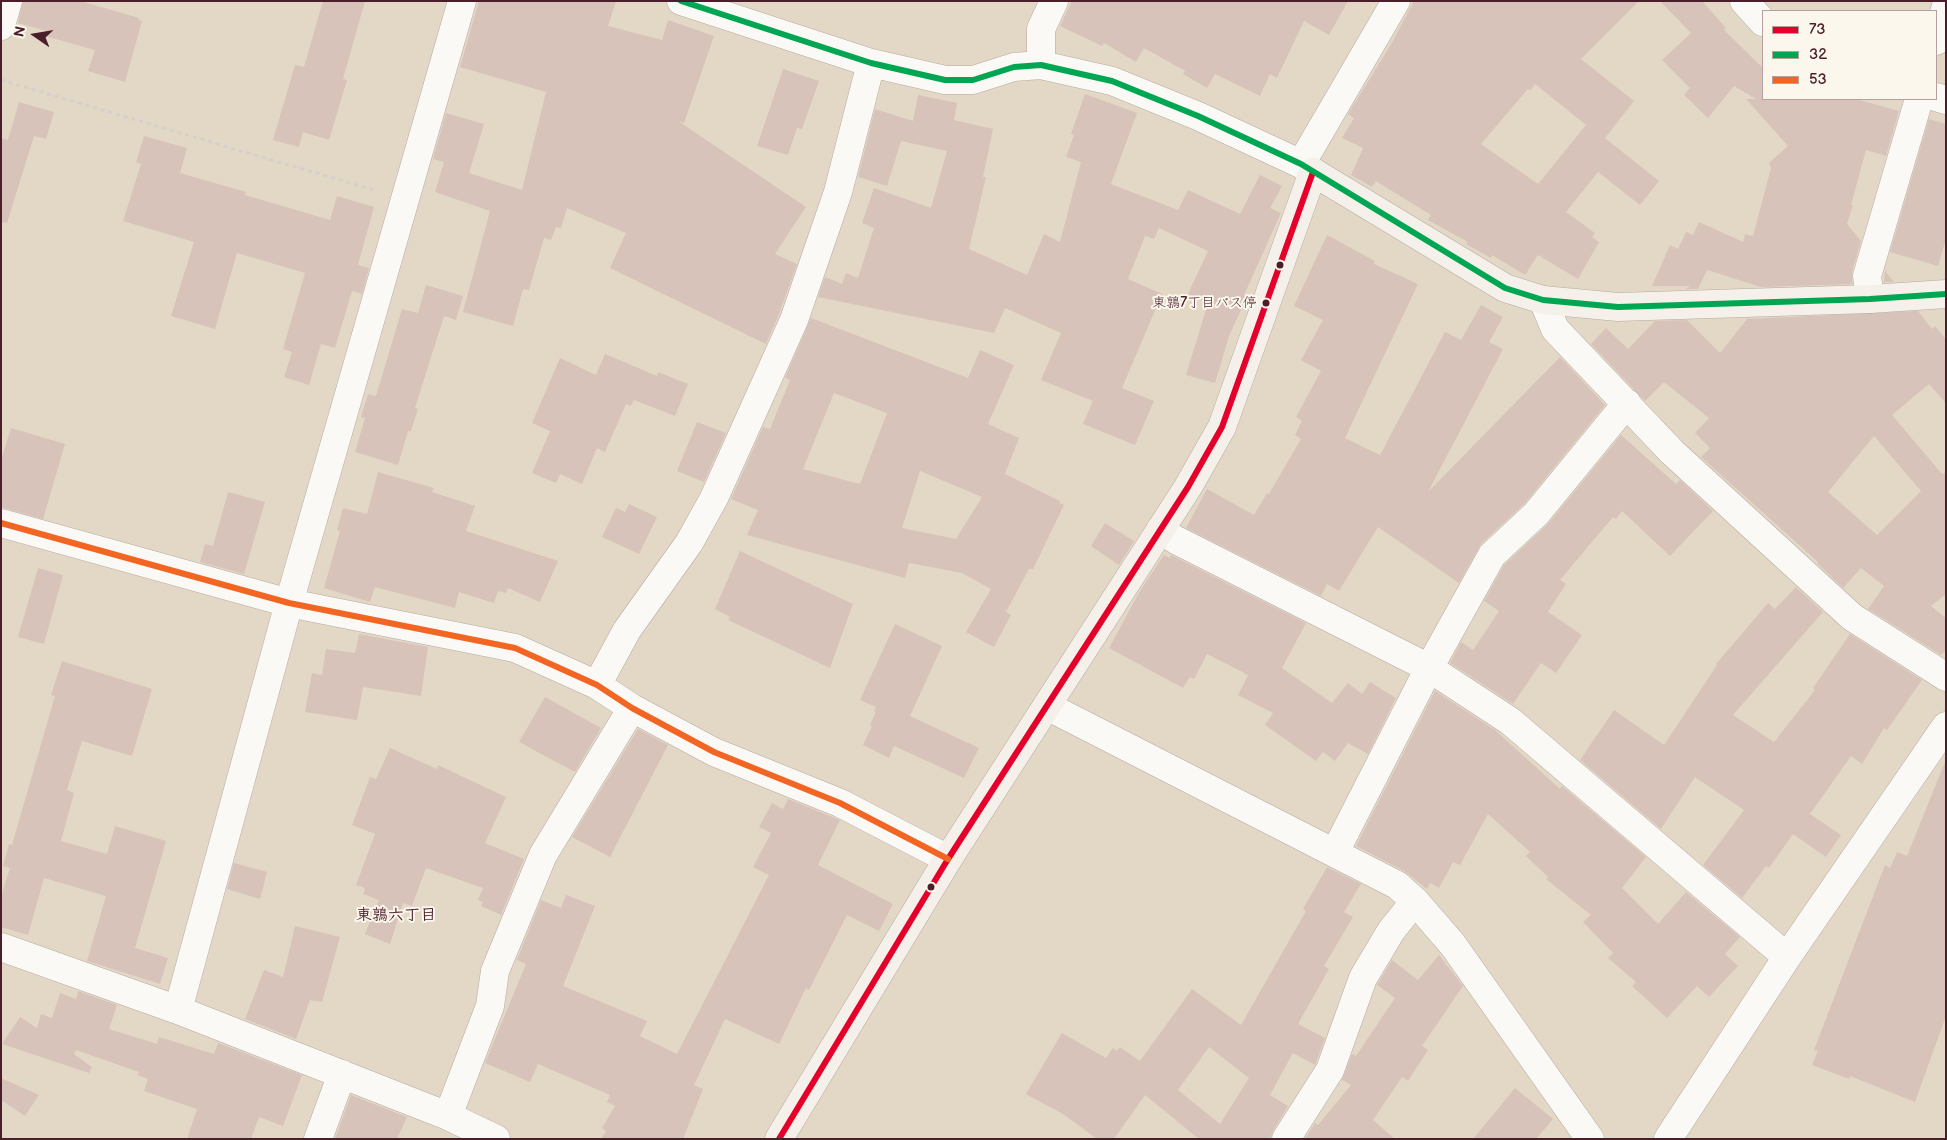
<!DOCTYPE html>
<meta charset="utf-8">
<style>
body{margin:0}
#map{position:relative;width:1947px;height:1140px;overflow:hidden;background:#e3d8c6;font-family:"Balsamiq Sans",sans-serif}
canvas{display:block}
.frame{position:absolute;inset:0;border:2px solid #4a1f2b;pointer-events:none}
.legend{position:absolute;left:1762px;top:10px;width:175px;height:90px;box-sizing:border-box;background:#fbf7ec;border:1px solid #b4a19f;margin:0;padding:6px 9px;list-style:none;font-size:15px;color:#4a1f2b}
.legend li{display:flex;align-items:center;gap:10px;height:25px}
.legend b{width:25px;border:1px solid #b4a19f}
.north{position:absolute;left:10px;top:10px;width:50px;height:50px;-webkit-text-stroke:4px #fbf7ec;paint-order:stroke;rotate:283deg;font-size:14px;font-weight:700;line-height:20px;text-align:center;color:#4a1f2b}
.north::after{content:'';display:block;margin:auto;width:18px;height:22px;background:#4a1f2b;clip-path:polygon(50% 0,100% 100%,50% 72%,0 100%)}
</style>
<div id="map">
<canvas width="1947" height="1140"></canvas>
<div class="frame"></div>
<ul class="legend">
<li><b style="height:6px;background:#e4002b"></b>73</li>
<li><b style="height:6px;background:#00a651"></b>32</li>
<li><b style="height:6px;background:#f26522"></b>53</li>
</ul>
<div class="north">N</div>
</div>
<script>
const g = document.querySelector('canvas').getContext('2d');
g.lineJoin = 'round';
function fillPath(path, color) { g.fillStyle = color; g.fill(path, 'evenodd'); }
function stroke(path, color, width, dash) { g.strokeStyle = color; g.lineWidth = width; g.lineCap = dash ? 'butt' : 'round'; g.setLineDash(dash || []); g.stroke(path); }
function write(font, color, halo, rows, align = 'center') {
  g.font = font + ' "Balsamiq Sans","Klee One",sans-serif'; g.lineWidth = 4; g.setLineDash([]); g.textBaseline = 'middle'; g.strokeStyle = halo; g.fillStyle = color; for (const [text, x, y, turn = 0] of rows) {
    g.save(); g.translate(x, y); g.rotate((+turn || 0) * Math.PI / 180); g.textAlign = isNaN(turn) ? turn : align; if (halo) g.strokeText(text, 0, 0); g.fillText(text, 0, 0); g.restore();
  }
}
fillPath(new Path2D(`
 M23 1H80L139 18 138 20 142 21 125 82 88 71 95 50 45 36 47 31 18 23Z
 M323 1H365L343 79 347 80 329 140 303 132 299 147 273 140 295 65 304 67Z
 M479 1H616L608 26 662 40 668 20 714 36 684 123 678 121 806 207 775 254 797 264 779 314 766 344 610 268 626 233 567 208 561 228 556 227 551 240 544 238 529 290 523 289 513 326 463 312 490 211 435 192 444 162 433 159 446 113 484 124 469 173 522 190 546 92 460 67Z
 M1072 1H1348L1329 35 1304 21 1277 78 1270 74 1260 96 1215 74 1207 88 1183 74 1185 71 1144 48 1136 62 1104 43 1102 46 1060 26Z
 M1414 1H1639L1581 59 1634 101 1605 138 1659 181 1640 205 1598 172 1566 212 1595 233 1592 237 1599 242 1578 279 1538 255 1525 275 1492 255 1491 258 1466 244 1468 242 1428 220 1431 215 1376 181 1372 187 1351 175 1363 148 1342 138 1354 118 1348 114 1390 46ZM1535 84 1586 125 1538 184 1481 144 1528 89 1530 91Z
 M1660 1H1702L1726 28 1724 30 1763 68V99H1856L1899 111 1886 156 1866 150 1851 205H1853L1847 224 1861 241 1852 272V284L1761 287 1707 270 1698 289H1686L1690 286H1652L1670 245 1678 249 1686 232 1693 235 1699 222 1743 242 1745 234 1753 236 1771 168 1769 163 1788 146 1746 99H1756L1734 86 1708 118 1684 95 1690 88 1662 60 1691 33Z
 M783 69 819 81 802 129 797 128 788 155 757 146Z
 M1085 94 1137 113 1111 184 1178 210 1188 190 1240 214 1260 175 1282 186 1270 208 1281 213 1244 295 1247 297 1229 336 1215 383 1186 375 1208 303 1188 294 1208 251 1159 228 1154 239 1145 236 1128 279 1162 294 1122 388 1154 401 1135 445 1083 424 1093 401 1041 380 1061 333 1005 308 994 333 818 297 825 277 842 284 846 273 858 278 874 228 862 223 874 188 931 208 947 151 901 141 887 186 858 177 875 109 913 121 918 95 957 103 954 120 993 129 983 177H986L969 249 1027 275 1044 234 1060 242 1081 162 1066 157 1074 135 1071 134Z
 M19 102 54 112 46 139 34 136 7 223 1 222V138L8 140Z
 M1929 119 1946 124V239L1938 266 1890 252Z
 M144 136 187 148 180 173 246 192 245 195 330 220 337 196 374 207 358 265 369 268 362 294 352 291 335 348 321 344 309 385 284 377 292 352 283 349 305 273 237 253 215 329 171 316 194 242 123 221 141 164 136 162Z
 M1327 235 1375 261 1374 264 1418 284 1345 438 1380 455 1445 332 1461 340 1481 305 1503 317 1489 342 1503 349 1428 492 1560 357 1605 405 1525 503 1481 544 1459 583 1378 527 1339 591 1327 584 1321 596 1186 528 1207 489 1254 515 1267 493 1269 494 1301 439 1295 435 1302 421 1296 417 1321 371 1301 360 1323 320 1294 306Z
 M1885 271 1894 282H1884Z
 M426 285 463 296 456 320 444 316 415 408 418 409 411 431H408L398 465 355 452 365 418 361 417 368 394 376 396 402 309 418 313Z
 M1918 311 1932 329 1935 326 1946 339V403L1929 384 1892 415 1942 474 1946 472V594L1931 606 1946 618V650L1941 655 1868 609 1884 586 1861 568 1843 588 1817 563 1818 562 1701 457 1710 448 1695 433 1709 418 1664 382 1645 401 1591 344 1606 328 1628 349 1655 321 1687 320 1720 353 1747 319ZM1874 436 1921 491 1877 535 1828 492Z
 M811 318 968 378 980 350 1014 365 988 424 1019 438 1005 474 1060 501 1059 503 1064 505 1033 569H1029L1006 612 1011 615 994 647 966 632 991 589 962 573 909 563 905 578 747 535 758 510 731 499 763 427 770 429 790 380 785 378ZM834 393 887 413 860 484 803 469ZM920 471 982 497 956 539 902 528Z
 M605 354 657 376 658 372 688 384 675 416 634 400 631 406 626 404 605 452 597 448 582 484 560 474 556 483 532 473 550 431 532 423 560 358 596 375Z
 M697 422 726 433 704 482 677 471Z
 M11 428 65 444 43 519 1 507V460Z
 M1621 435 1676 484 1680 480 1713 511 1670 556 1622 511 1616 519 1613 517 1560 580 1566 584 1548 612 1582 635 1556 673 1541 663 1513 704 1450 663 1461 642 1473 650 1499 611 1484 601 1504 565 1548 524Z
 M378 472 434 488 432 492 475 506 466 531 558 561 540 602 508 588 506 593 498 591 494 603 459 592 455 608 375 587 370 602 324 588 340 531 337 530 343 508 367 514Z
 M228 492 265 502 244 574 200 562 205 544 213 546Z
 M629 504 657 517 639 554 602 537 616 508 625 512Z
 M1105 523 1134 541 1119 565 1091 546Z
 M740 551 853 604 830 668 728 620 730 617 715 609Z
 M1164 555 1170 558 1171 555 1306 623 1282 668 1332 703 1348 683 1362 694 1370 682 1396 698 1368 754 1348 743 1335 761 1323 752 1316 761 1265 725 1273 713 1238 695 1248 675 1207 654 1194 679 1190 677 1183 688 1109 648 1140 591Z
 M38 568 63 575 44 644 18 637Z
 M1796 587 1823 612 1733 715 1774 742 1815 690 1813 688 1850 634 1922 680 1887 730 1884 728 1862 764 1851 756 1810 814 1841 835 1826 857 1793 834 1769 868 1766 866 1742 898 1703 865 1744 810 1695 777 1661 829 1580 760 1614 710 1664 745 1717 665 1716 664 1768 603 1775 609Z
 M895 624 942 646 910 716 979 748 964 778 894 746 889 758 863 745 872 726 870 725 876 712 874 711 876 707 860 700Z
 M359 634 428 647 421 696 363 687 357 720 305 712 312 673 322 675 326 649 355 653Z
 M62 661 152 689 132 756 82 741 67 790 74 793 61 841 107 854 115 826 166 841 135 948 168 958 160 984 87 961 106 896 44 878 28 935 1 927V897L10 868 3 866 9 844 12 845 55 696 51 695Z
 M1435 691 1495 730 1560 789 1562 786 1646 857 1622 888 1658 924 1686 892 1740 937 1725 954 1738 966 1709 997 1697 986 1667 1018 1632 986 1636 982 1608 958 1613 953 1583 922 1591 915 1546 879 1548 877 1526 856 1530 852 1488 814 1460 865 1453 862 1439 888 1430 883 1427 889 1404 871 1356 846Z
 M545 697 601 728 575 772 519 742Z
 M638 729 668 745 610 857 572 837Z
 M390 748 437 769 438 765 506 797 485 843 524 859 501 915 481 906 483 902 478 900 483 888 426 868 412 906 403 903 390 944 365 934 379 900 363 894 365 888 356 885 375 834 352 825 370 777 376 779Z
 M1945 762 1946 1016 1915 1102 1850 1076 1849 1079 1812 1065 1818 1051 1814 1050 1885 865 1890 868 1897 852 1907 856Z
 M788 799 840 820 818 865 893 904 879 931 847 915 809 990 806 988 779 1044 725 1019 694 1085 703 1089 683 1139H601L606 1131 602 1128 615 1106 607 1102 610 1095 538 1064 530 1082 485 1063 526 964 517 960 541 900 561 908 566 895 595 906 563 986 647 1021 640 1036 677 1054 769 875 753 867 771 833 759 827 772 803 783 809Z
 M234 863 267 872 260 899 227 889Z
 M1327 867 1361 884 1344 912 1353 917 1324 966 1329 969 1298 1024 1325 1038 1315 1065 1293 1053 1270 1095 1288 1106 1273 1131 1270 1139H1199L1145 1095 1114 1139H1097L1063 1114 1026 1094 1062 1033 1106 1058 1113 1048 1117 1051 1120 1047 1140 1061 1192 989 1241 1025 1306 911 1303 909ZM1209 1047 1249 1078 1220 1124 1178 1090Z
 M295 926 340 937 322 1002 310 1000 296 1039 245 1019 264 970 283 977Z
 M1439 955 1463 986 1422 1046 1428 1050 1408 1081 1402 1077 1373 1120 1395 1139H1305L1315 1123 1318 1125 1351 1085 1342 1080 1352 1054 1356 1056 1395 998 1377 985 1392 960 1418 980Z
 M78 991 117 1005 109 1029 157 1044 159 1037 214 1054 218 1043 302 1075 283 1126 259 1117 251 1139H187L197 1109 144 1091 148 1079 137 1075 139 1072 76 1050 74 1054 92 1067 89 1073 2 1044 20 1017 37 1028 41 1014 52 1018 60 993 76 999Z
 M1 1078 39 1095 25 1116 1 1100Z
 M1515 1088 1553 1119 1536 1139H1473Z
 M351 1095 407 1117 397 1139H335Z`), '#d7c3b9');
const street = new Path2D(`
 M681 1 871 63 945 80H973L1014 67 1041 65 1112 81 1198 116 1301 164 1313 172
 M1744 1 1763 22
 M1 26 8 1
 M1936 41 1946 6
 M1041 65V29L1054 1
 M1936 97 1946 100
 M1301 164 1396 1
 M1870 299 1867 276 1919 99
 M1543 300 1555 329 1672 452 1852 617 1946 677
 M1 523 289 603 515 648 597 685 632 708 714 752 840 803 948 859
 M1160 530 1176 540 1429 668 1510 721 1787 957
 M597 685 627 630 689 543 714 498 794 320 838 192 871 63
 M1047 706 1397 885 1415 901 1453 945 1590 1139
 M1335 852 1429 668 1492 555 1536 514 1627 403
 M1 947 178 1010 448 1116 496 1139
 M178 1010 289 603 462 1
 M448 1116 490 1006 495 971 543 855 632 708
 M318 1139 342 1074
 M1286 1139 1330 1070 1363 978 1391 931 1415 901
 M1668 1139 1787 957 1946 726`);
const secondary = new Path2D(`
 M779 1139 948 859 1188 487 1222 427 1313 172 1505 288 1543 300 1618 307 1870 299 1946 294`);
stroke(street, '#b5aaa0', 29);
stroke(secondary, '#b5aaa0', 29);
stroke(new Path2D(`
 M1 80 377 191`), '#d5d0cc', 3, [4, 4]);
stroke(street, '#fbf9f6', 28);
stroke(secondary, '#f5f0e9', 28);
stroke(new Path2D(`
 M779 1139 948 859 1188 487 1222 427 1313 172`), '#e4002b', 6);
stroke(new Path2D(`
 M681 1 871 63 945 80H973L1014 67 1041 65 1112 81 1198 116 1301 164 1505 288 1543 300 1618 307 1870 299 1946 294`), '#00a651', 6);
stroke(new Path2D(`
 M1 523 289 603 515 648 597 685 632 708 714 752 840 803 948 859`), '#f26522', 6);
for (const [x, y, r, color] of [
 [1280,265,4.5,"#4a1f2b"],
 [1266,303,4.5,"#4a1f2b"],
 [931,887,4.5,"#4a1f2b"]
]) { const dot = new Path2D(); dot.arc(x, y, r, 0, 2 * Math.PI); g.fillStyle = color; g.fill(dot); stroke(dot, '#fbf7ec', 2); }
write('14px', '#4a1f2b', '#fbf7ec', [
 ["東鶉7丁目バス停",1257,303]
], 'right');
write('bold 16px', '#4a1f2b', '#fbf7ec', [
 ["東鶉六丁目",396,916]
]);
</script>
